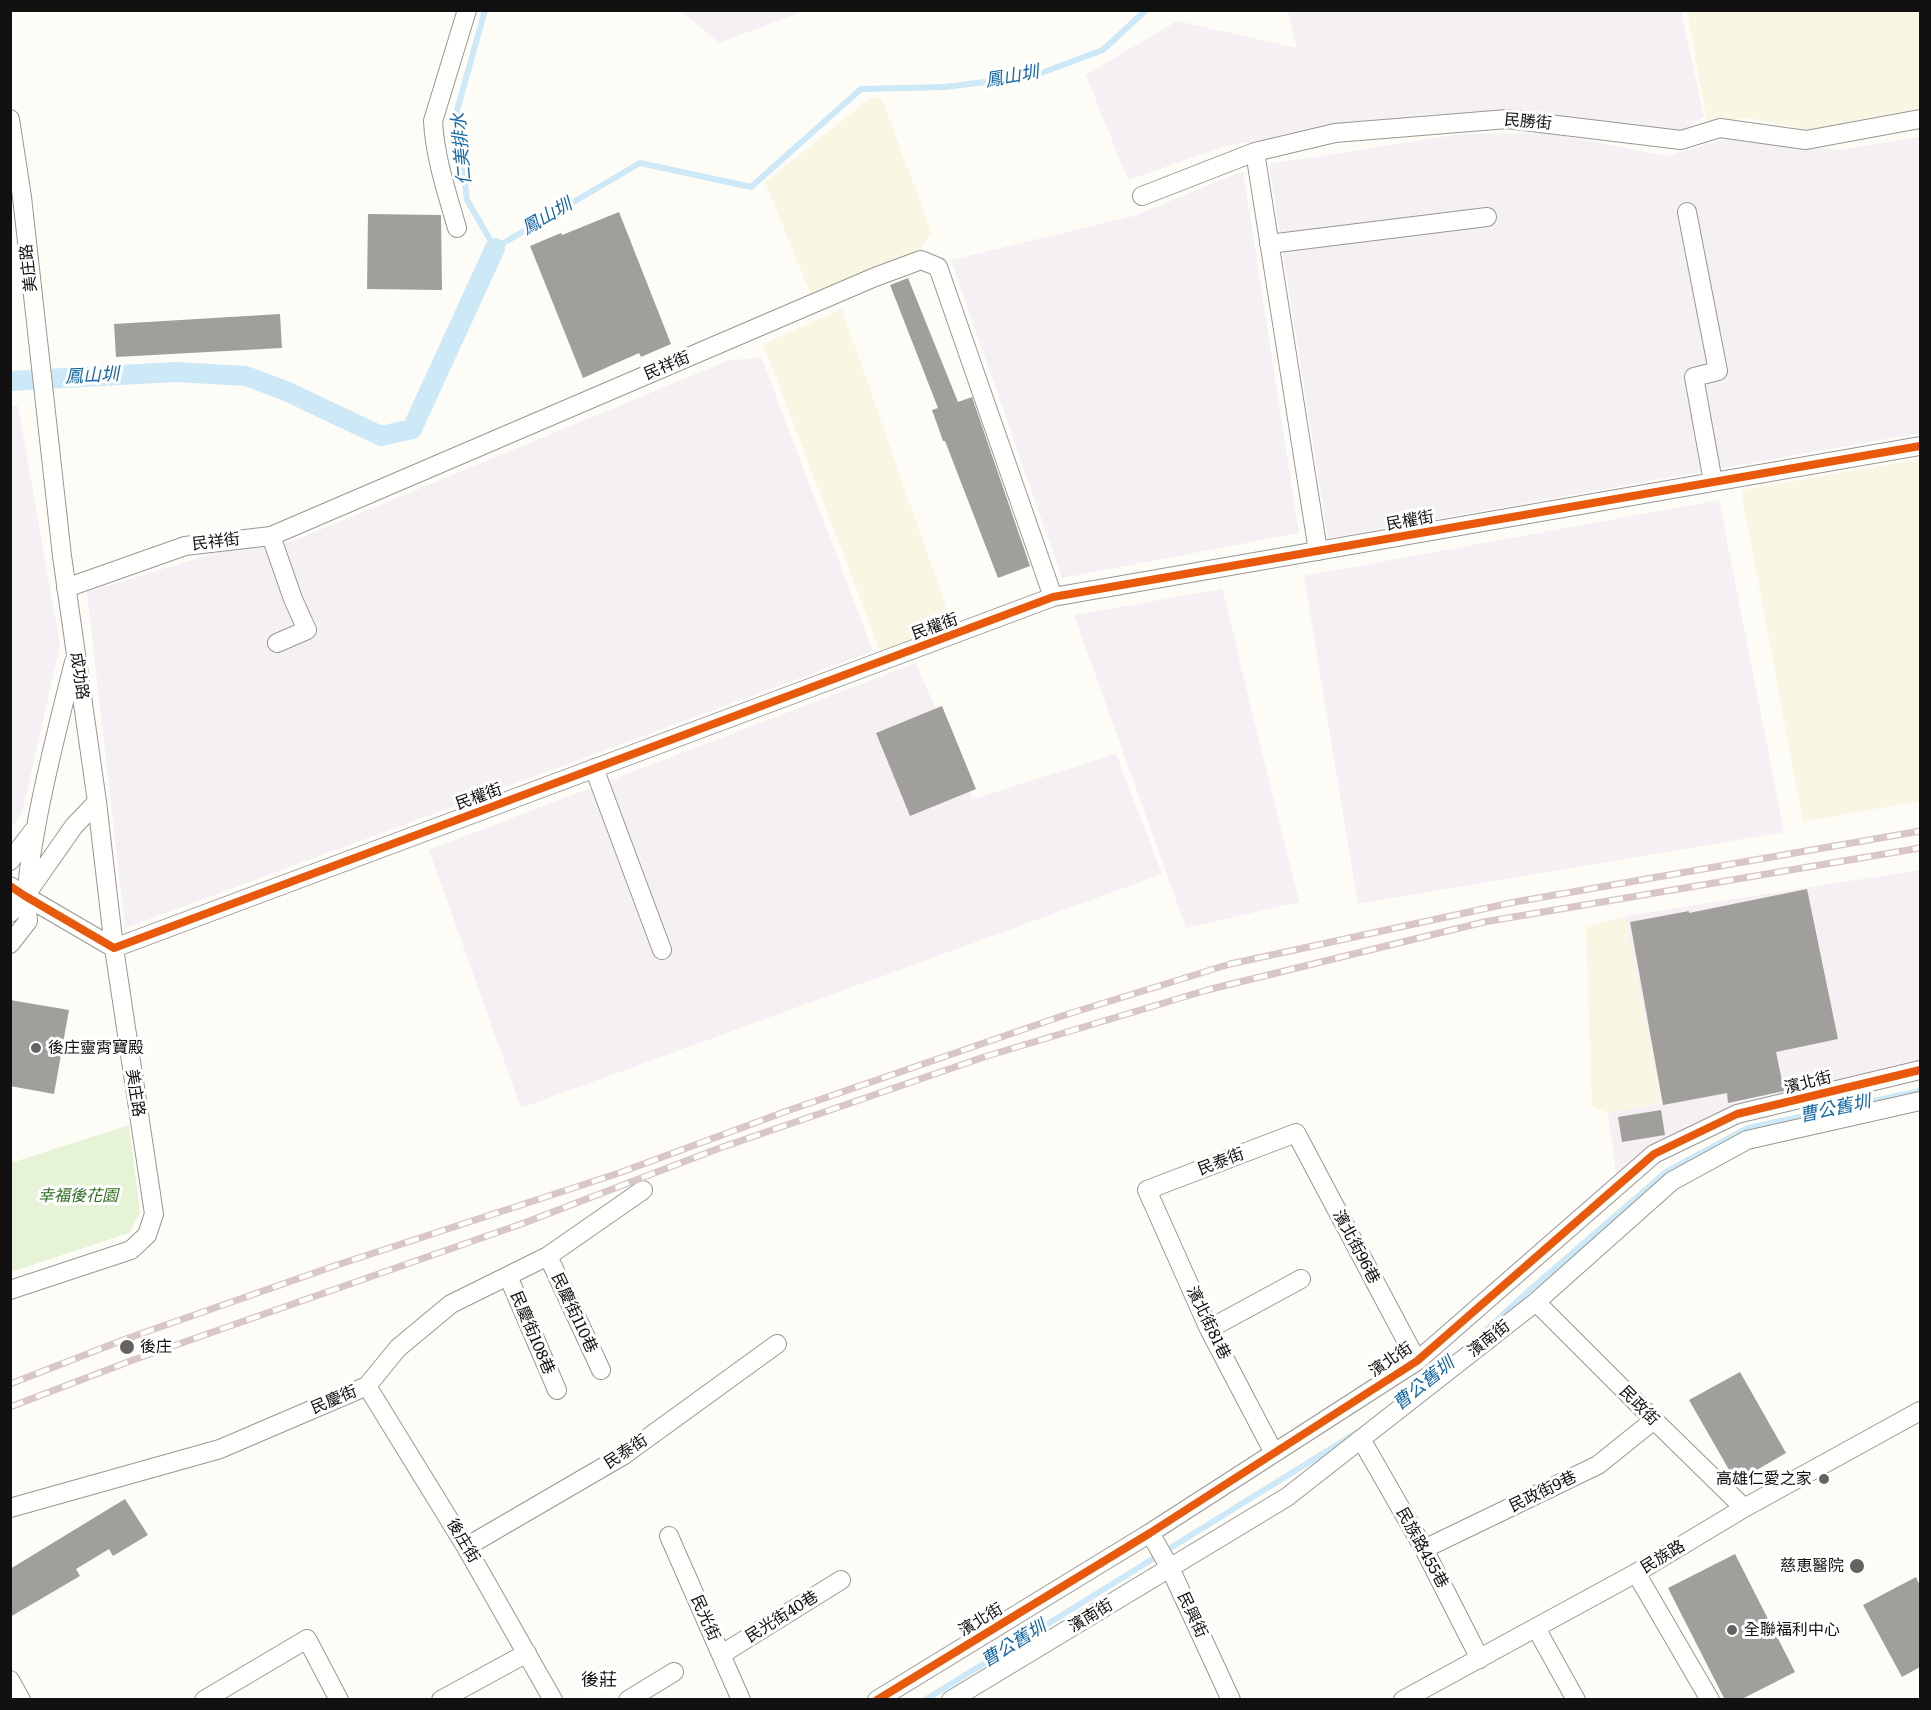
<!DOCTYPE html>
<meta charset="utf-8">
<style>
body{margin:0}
#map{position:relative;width:1931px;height:1710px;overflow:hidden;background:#fdfcf7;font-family:Literata,serif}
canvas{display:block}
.frame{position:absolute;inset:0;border:12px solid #111;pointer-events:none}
</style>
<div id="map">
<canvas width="1931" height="1710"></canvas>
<div class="frame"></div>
</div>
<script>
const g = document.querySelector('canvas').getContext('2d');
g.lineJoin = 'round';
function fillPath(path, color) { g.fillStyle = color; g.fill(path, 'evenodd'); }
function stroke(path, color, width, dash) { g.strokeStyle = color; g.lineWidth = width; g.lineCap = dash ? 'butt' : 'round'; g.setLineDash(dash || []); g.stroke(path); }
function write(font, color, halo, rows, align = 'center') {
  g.font = font + ' Literata,"Noto Sans TC",serif'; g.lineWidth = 6; g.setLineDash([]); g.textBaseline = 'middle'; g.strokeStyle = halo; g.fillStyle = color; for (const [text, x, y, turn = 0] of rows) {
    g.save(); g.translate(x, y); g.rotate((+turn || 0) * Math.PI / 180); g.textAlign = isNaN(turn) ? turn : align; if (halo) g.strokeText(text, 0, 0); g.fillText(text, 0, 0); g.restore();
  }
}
fillPath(new Path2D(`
 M681 11H804L719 43Z
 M1288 11H1681L1704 117 1677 134 1557 116 1426 114 1226 146 1128 180 1086 75 1177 21 1297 48Z
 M1548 133 1666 156 1727 139 1839 150 1920 137V433L1328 538 1269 164 1461 134Z
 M1243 171 1299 533 1062 578 951 260 1134 216Z
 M761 357 873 651 125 928 87 592 235 547 293 541 727 361Z
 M11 406H18L60 645 22 813 11 828Z
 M1719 500 1784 832 1358 904 1304 576Z
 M1222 589 1299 902 1186 928 1074 615Z
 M916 663 973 799 1116 754 1162 874 521 1108 429 850Z
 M1920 870V1070L1705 1123 1618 1188 1608 1113 1662 1103 1625 916Z`), '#f5f0f3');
fillPath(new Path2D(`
 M1687 11H1920V109L1809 130 1748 118 1707 123Z
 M872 97 882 99 932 233 922 245V250L812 298 765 182Z
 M842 309 952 624 880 651 763 344Z
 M1920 459V801L1803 822 1741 490Z
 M1625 916 1662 1103 1608 1113 1592 1106 1586 928Z`), '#f9f7e4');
fillPath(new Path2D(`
 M129 1125 140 1213 129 1233 11 1272V1163Z`), '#e7f3d7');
stroke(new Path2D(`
 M485 10 456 114 467 200 495 248 640 163 751 187 861 89 945 87 1033 76 1103 50 1146 10
 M1484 1332 1532 1288 1666 1172 1748 1128 1920 1091
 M925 1700 1356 1433`), '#cde8f7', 6);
stroke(new Path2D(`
 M10 381 175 372 246 376 286 391 381 436 412 429 495 248`), '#cde8f7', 20);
fillPath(new Path2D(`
 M619 212 671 344 641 357 639 353 583 378 530 246 561 233 562 235Z
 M368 214 441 215 442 290 367 289Z
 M908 278 958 402 972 397 1030 566 998 578 945 441H943L932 410 938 408 890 285Z
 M280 314 282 348 116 357 114 324Z
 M942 706 976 789 910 816 876 733Z
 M1807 889 1838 1039 1776 1052 1784 1091 1728 1103 1727 1093 1663 1105 1630 922 1689 911V913Z
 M10 1000 69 1010 54 1094 10 1086Z
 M1661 1110 1665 1135 1622 1142 1618 1117Z
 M1740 1372 1786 1453 1736 1482 1689 1400Z
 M125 1499 148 1535 113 1556 109 1549 76 1569 80 1576 10 1617V1569Z
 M1735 1554 1795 1672 1740 1700H1725L1668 1588Z
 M1916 1577 1920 1586V1667L1902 1677 1863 1605Z`), '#a19f9c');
const minor = new Path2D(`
 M10 119 22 197 62 556 97 802 74 826 25 896 10 913
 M1255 152 1318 551
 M1142 196 1255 152 1335 133 1507 119 1681 140 1720 128 1806 140 1920 119
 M1687 212 1718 371 1694 377 1713 482
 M457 228C447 193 435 158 433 121L467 10
 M1269 244 1487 217
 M271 536 293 599 307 630 277 643
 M66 588 185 546 271 536 875 277 921 260 938 267 1053 597
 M594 768 662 950
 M10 861 33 831
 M10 886 25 896 114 948 1053 597 1920 446
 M10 944 28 921C24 885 32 851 38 816 48 764 61 713 74 662
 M548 1256 601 1370
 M508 1276 557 1390
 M10 1290 131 1250 147 1235 154 1214 114 948 97 802
 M1536 1302 1654 1420 1744 1508
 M1209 1329 1301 1279
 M367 1386 466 1547 553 1700
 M1361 1439 1424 1549 1480 1659
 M1274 1453 1209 1329 1147 1190 1296 1133 1417 1361
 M10 1508 220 1449 367 1386 398 1348 451 1304 548 1256 643 1190
 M1150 1533 1170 1568 1231 1700
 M669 1536 741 1700
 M466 1547 624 1455 777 1344
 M1424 1549 1598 1465 1654 1420
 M1636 1573 1710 1700
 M1536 1628 1576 1700
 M722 1654 841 1580
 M10 1680 21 1700
 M204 1700 307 1639 339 1700
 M441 1700 527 1653
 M628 1700 674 1672
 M877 1700 1150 1533 1417 1361 1654 1154 1737 1114 1920 1070
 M951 1700 1287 1497 1536 1302 1672 1181 1747 1140 1920 1101
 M1403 1700 1636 1573 1744 1508 1920 1411`);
stroke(minor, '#979795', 20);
stroke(minor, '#fffffe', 18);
const rail = new Path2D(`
 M10 1384 123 1340 337 1265 619 1173 787 1111 1065 1015 1230 964 1515 902 1920 831
 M10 1407 133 1360 524 1223 717 1149 987 1056 1207 990 1484 922 1920 848`);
stroke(rail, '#d9c6c7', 7);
stroke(rail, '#fff', 4.5, [14]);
stroke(new Path2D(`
 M10 886 25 896 114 948 1053 597 1920 446
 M877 1700 1150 1533 1417 1361 1654 1154 1737 1114 1920 1070`), '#e8590c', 8);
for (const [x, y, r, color] of [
 [36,1048,6,"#646362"],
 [127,1347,8,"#646362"],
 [1824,1479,6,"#646362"],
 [1857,1566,8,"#646362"],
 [1732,1630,6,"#646362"]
]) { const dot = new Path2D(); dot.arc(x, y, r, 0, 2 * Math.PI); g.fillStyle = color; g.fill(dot); stroke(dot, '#fff', 2); }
write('16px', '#111', '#fff', [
 ["民勝街",1528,122,5],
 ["美庄路",29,268,-96],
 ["民祥街",667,366,-23],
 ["民權街",1410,521,-10],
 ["民祥街",216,542,-7],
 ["民權街",935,627,-20],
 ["成功路",79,676,82],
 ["民權街",479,797,-20],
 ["濱北街",1808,1083,-14],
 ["美庄路",135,1093,81],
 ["民泰街",1221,1162,-21],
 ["濱北街96巷",1356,1247,62],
 ["民慶街110巷",574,1313,65],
 ["濱北街81巷",1208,1323,64],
 ["民慶街108巷",532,1333,67],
 ["濱南街",1489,1339,-38],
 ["濱北街",1391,1360,-34],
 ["民慶街",334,1400,-23],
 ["民政街",1639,1406,45],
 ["民泰街",626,1452,-33],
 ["民政街9巷",1543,1492,-26],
 ["後庄街",463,1541,59],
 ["民族路455巷",1422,1548,61],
 ["民族路",1663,1557,-31],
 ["民興街",1192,1615,65],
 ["濱南街",1091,1616,-31],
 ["民光街40巷",782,1617,-32],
 ["民光街",705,1618,66],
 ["濱北街",981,1620,-31]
]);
write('16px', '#111', '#fff', [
 ["後庄靈霄寶殿",48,1048],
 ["後庄",140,1347],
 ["高雄仁愛之家",1812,1479,"right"],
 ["慈恵醫院",1844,1566,"right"],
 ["全聯福利中心",1744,1630]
], 'left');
write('italic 16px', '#2f6b1f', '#fff', [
 ["幸福後花園",78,1196]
]);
write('italic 18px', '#1768a6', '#fff', [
 ["鳳山圳",1012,77,-10],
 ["仁美排水",462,149,-95],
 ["鳳山圳",547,217,-30],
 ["鳳山圳",92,376,-3],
 ["曹公舊圳",1835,1109,-12],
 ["曹公舊圳",1424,1384,-39],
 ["曹公舊圳",1014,1644,-32]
]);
write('18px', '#111', '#fff', [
 ["後莊",599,1681]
]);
</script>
